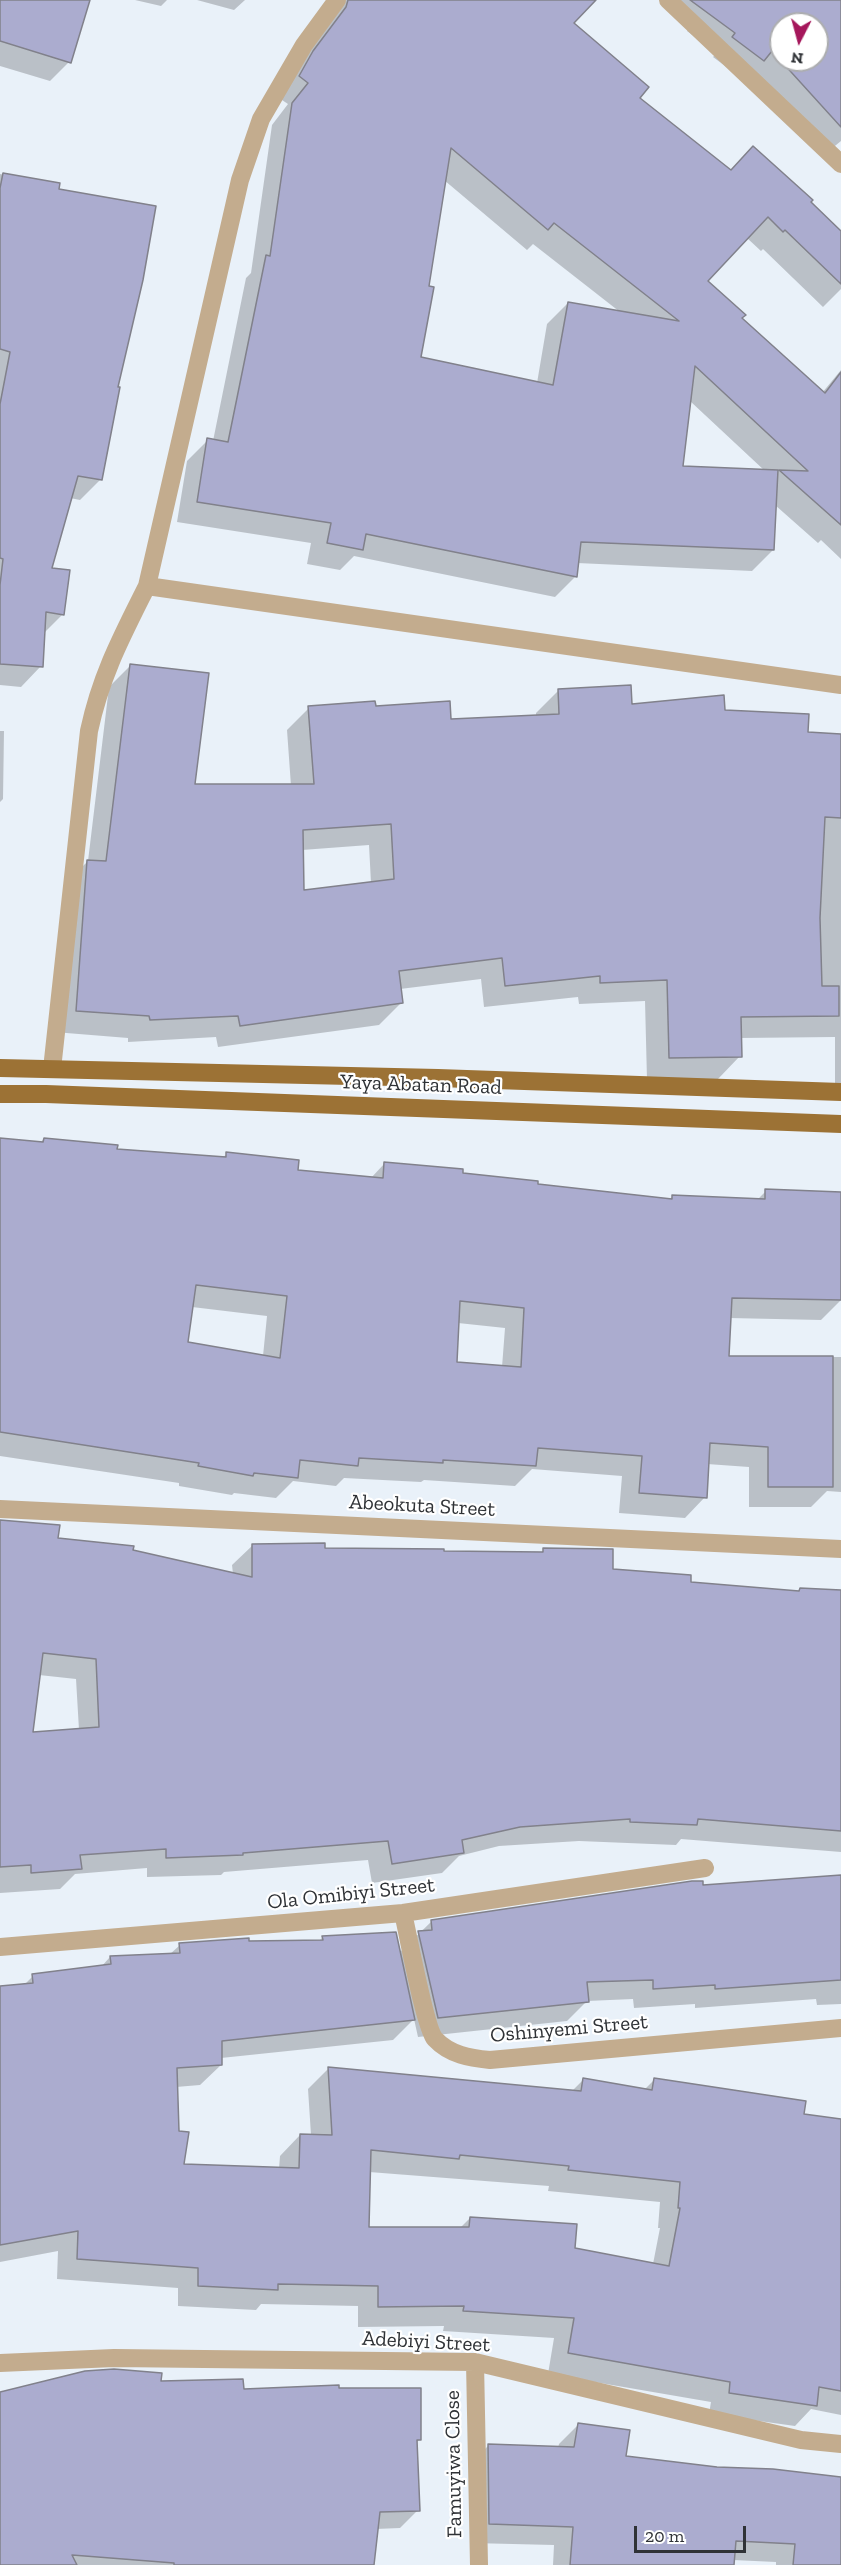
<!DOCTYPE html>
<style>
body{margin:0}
#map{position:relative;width:841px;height:2565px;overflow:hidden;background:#e9f1f9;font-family:"Zilla Slab",serif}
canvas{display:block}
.north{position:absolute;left:769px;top:12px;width:60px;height:60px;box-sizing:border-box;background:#fff;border:2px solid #acadaf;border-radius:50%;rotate:186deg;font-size:16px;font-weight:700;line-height:24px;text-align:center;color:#2f3236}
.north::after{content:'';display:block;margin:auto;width:21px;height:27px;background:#a5175b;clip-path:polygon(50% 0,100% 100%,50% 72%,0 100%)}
.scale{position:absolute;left:634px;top:2526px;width:112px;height:27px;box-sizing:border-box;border:3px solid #2f3236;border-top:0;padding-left:8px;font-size:18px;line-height:21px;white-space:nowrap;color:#2f3236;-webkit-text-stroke:4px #fff;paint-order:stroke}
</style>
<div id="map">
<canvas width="841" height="2565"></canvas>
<div class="north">N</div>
<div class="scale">20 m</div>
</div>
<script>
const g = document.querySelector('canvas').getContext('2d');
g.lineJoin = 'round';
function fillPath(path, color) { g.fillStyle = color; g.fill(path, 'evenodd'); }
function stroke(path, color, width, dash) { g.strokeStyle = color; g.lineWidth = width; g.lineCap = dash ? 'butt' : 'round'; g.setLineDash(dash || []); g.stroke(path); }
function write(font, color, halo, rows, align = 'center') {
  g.font = font + ' "Zilla Slab",serif'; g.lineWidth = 4.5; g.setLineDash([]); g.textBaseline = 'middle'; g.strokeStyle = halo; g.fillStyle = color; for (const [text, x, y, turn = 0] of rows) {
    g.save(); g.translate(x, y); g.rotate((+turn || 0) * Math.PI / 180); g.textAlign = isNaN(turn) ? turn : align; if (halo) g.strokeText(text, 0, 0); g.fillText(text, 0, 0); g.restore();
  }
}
fillPath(new Path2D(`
 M0 0H88L69 62 50 81 0 66Z
 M135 0H167L161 6Z
 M197 0H245L234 10Z
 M344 0H567L572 23 637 98 730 171 809 202 841 233V289L823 307 763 249 761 251 747 238 706 281 740 318 822 393 841 370V559L821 540 818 543 775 505 773 550 752 571 577 563 576 576 555 597 354 556 340 570 307 564 311 543 177 522 187 461 208 440 213 441 246 278 251 273 272 125 288 104 279 98ZM444 180 527 250 533 244 620 312 568 303 547 324 537 383 419 358ZM690 401 765 471 682 467Z
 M668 0H841V141L825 154 744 80 713 57 717 53 687 31 694 23ZM781 24H817V60H781Z
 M0 174 58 184 57 190 116 388 100 480 80 500 70 498 50 569 63 614 43 634 41 666 21 687 0 685Z
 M131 665 194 786H291L287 730 309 708H374L450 721 536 717V713L558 691 630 706 724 711 807 733 841 736V1086H835V1037L740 1038V1056L718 1079 647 1080 645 1001 579 1004 578 997 484 1007 481 979 400 989 401 1003 379 1025 218 1047 216 1037 128 1042V1038L54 1032 66 883 88 861 109 687ZM369 845 371 883 302 892V850Z
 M0 731H4L3 799 0 802Z
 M44 1139 116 1150 222 1158 227 1154 296 1172 370 1179 385 1163 536 1185 669 1200 673 1196 757 1200 766 1191 841 1194V1300L821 1320 729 1318 727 1357H841V1492L827 1491 811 1507H749V1467L707 1464 705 1497 685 1518 619 1513 622 1476 532 1469 515 1486 424 1480 421 1482 344 1478 336 1486 293 1481 276 1498 234 1493 232 1495 179 1486V1483L0 1456V1140L40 1143ZM192 1307 267 1316 263 1356 186 1343ZM458 1323 505 1328 502 1367 456 1364Z
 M0 1522 56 1539 132 1551 233 1574 232 1565 253 1545 442 1553H540L544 1550 611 1570 689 1583 797 1592 800 1590 841 1592V1852L681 1839 676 1845 579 1841 499 1846 459 1856 442 1873 372 1883 368 1860 224 1872 221 1875 147 1877V1868L75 1874 60 1889 0 1893ZM39 1675 76 1679 79 1730 31 1734Z
 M841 1877V2004L817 2005 816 1999 695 2008V2004L634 2008 633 1999 587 2001 567 2021 418 2037 414 2019 393 2040 221 2058V2065L200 2085 176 2087 182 2165 279 2169 280 2156 300 2135H311L308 2089 329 2068 571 2092 583 2080 644 2090 654 2080 802 2115 841 2120V2415L811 2409 795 2426 709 2414 711 2402 548 2374 554 2338 443 2331 444 2326 358 2327V2306L261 2304 256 2310 178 2306V2288L57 2279 58 2251 0 2262V1988L23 1986 33 1976 101 1967 110 1957 169 1955 180 1945 319 1941 323 1937 399 1953 431 1922 702 1887ZM369 2172 549 2186 548 2191 660 2202 658 2228H660L653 2264 574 2249 470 2218 460 2228 368 2229Z
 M159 2383 242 2391 420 2439 416 2443 418 2510 400 2528 376 2529 373 2565H0V2394Z
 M578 2425 625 2457 717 2469 841 2478V2565H776V2562L733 2560 732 2565H553L554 2545 471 2543 469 2465 488 2446 558 2448 559 2444Z`), '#0003');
const building = new Path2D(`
 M0 0H90L71 63 0 41Z
 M348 0H596L574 23 649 87 640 98 731 170 753 146 813 200 811 202 841 231V284L785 230 783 232 768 217 708 281 746 315 742 318 825 393 841 372V525L779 470 808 471 695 366 683 466 778 470 774 550 581 542 577 577 366 534 363 550 327 543 331 523 197 502 207 438 228 442 266 255 270 256 292 103 308 83 299 76 313 51 346 7ZM451 148 548 230 554 223 679 321 568 302 553 385 421 357 434 287 429 286Z
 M690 0H841V127L772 51 764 61 732 37 735 33ZM781 24H817V60H781Z
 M3 173 60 183 59 189 156 206 143 280 118 387H120L102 480 78 476 52 568 70 570 64 615 46 612 43 667 0 664V585L3 559 0 558V404L10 352 0 349V188Z
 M130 664 209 673 195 784H314L308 706 375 701 376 706 450 701 451 719 559 714 558 689 631 685 632 704 724 695 725 710 809 714 808 732 841 734V818L825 817 820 918 822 986H839V1016L741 1017 742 1057 669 1058 667 980 600 983V976L505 986 502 958 399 971 403 1003 240 1026 238 1016 150 1020 149 1016 76 1011 87 860 106 861ZM391 824 394 879 304 890 303 830Z
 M0 1138 43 1142 44 1138 118 1145 117 1149 226 1157V1152L299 1160 298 1170 383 1178 384 1162 463 1169V1173L538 1181V1184L672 1199V1195L765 1199V1189L841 1192V1300L732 1298 729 1356H833V1487H768V1447L710 1443 707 1498 639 1493 642 1456 538 1448 536 1466 443 1460V1463L359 1458 358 1466 300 1460 298 1478 254 1473 253 1476 198 1466 199 1463 0 1432ZM196 1285 287 1296 280 1358 188 1342ZM460 1301 524 1308 521 1367 457 1362Z
 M0 1520 60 1525 58 1538 134 1546 133 1550 252 1577V1544L325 1543V1548L444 1549V1551L543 1552V1548L613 1549V1569L691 1575V1582L799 1591 800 1588 841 1590V1831L698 1819 697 1825 630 1822V1819L520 1827 462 1840 464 1853 392 1864 388 1841 243 1853V1855L166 1858V1849L80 1855 82 1869 31 1873V1865L0 1867ZM43 1653 96 1659 99 1727 33 1732Z
 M841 1875V1980L715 1989V1985L653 1989V1980L587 1982 589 2002 438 2018 418 1931 432 1930 431 1920 692 1881H703V1885Z
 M396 1932 415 2020 222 2041V2065L177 2068 179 2131 189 2132 184 2164 299 2168 300 2134 332 2135 328 2067 581 2091 583 2078 652 2090 654 2078 806 2101 804 2114 841 2119V2391L819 2387 817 2406 729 2393 730 2382 568 2353 574 2318 463 2311 464 2306 378 2307V2286L278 2284V2290L198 2286V2268L77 2259 78 2231 0 2245V1986L33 1983 32 1974 111 1964 110 1956 180 1953 179 1943 249 1938V1941L323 1940 322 1936ZM371 2150 459 2159 460 2155 569 2166 568 2170 680 2182 678 2208H680L669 2266 575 2248 577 2224 470 2217 469 2227H369Z
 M114 2369 162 2373 161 2381 243 2379 244 2389 339 2385V2388H421V2440H417L420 2511 380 2512 374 2565H174V2563L72 2555 77 2565H0V2392L85 2371Z
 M578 2423 630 2430 626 2456 717 2467 773 2469 841 2477V2565H793L795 2544 736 2541 734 2565H570L573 2527 489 2524 488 2444 574 2447Z`);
fillPath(building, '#abaccf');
stroke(building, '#81818b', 1.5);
stroke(new Path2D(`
 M337 0 304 45 261 119 240 180 147 586 841 685
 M668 0 841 164
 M52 1069 89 731C101 675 122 636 147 586
 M0 1509 841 1549
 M403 1913C408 1934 425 2028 435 2039 450 2055 470 2058 490 2060L841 2028
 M0 1947 403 1913 705 1868
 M475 2362 479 2565
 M0 2363 114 2358 475 2362 801 2440 841 2444`), '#c3ac8e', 18);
stroke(new Path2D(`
 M0 1068 438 1078 841 1092
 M0 1094H46L841 1124`), '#9c7235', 18);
write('21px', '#2f3236', '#fff', [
 ["Yaya Abatan Road",421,1085,2],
 ["Abeokuta Street",422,1506,3],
 ["Ola Omibiyi Street",351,1894,-6],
 ["Oshinyemi Street",569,2029,-5],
 ["Adebiyi Street",426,2342,3],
 ["Famuyiwa Close",454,2464,-91]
]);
</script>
